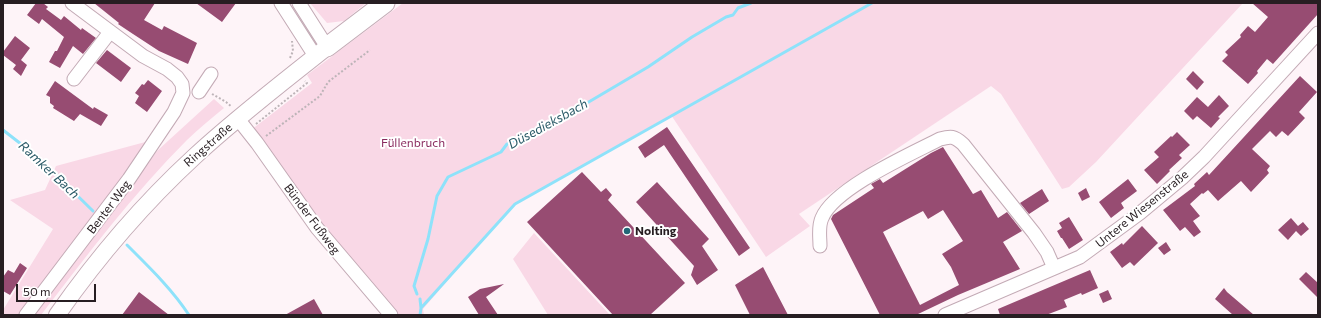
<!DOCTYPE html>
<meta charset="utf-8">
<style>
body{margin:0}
#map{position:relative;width:1321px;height:318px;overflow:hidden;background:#fef4f8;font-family:Commissioner,sans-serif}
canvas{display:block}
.frame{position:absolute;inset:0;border:4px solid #271e22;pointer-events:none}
.scale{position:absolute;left:16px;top:284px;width:80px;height:18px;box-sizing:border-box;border:2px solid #271e22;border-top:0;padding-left:5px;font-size:12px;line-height:14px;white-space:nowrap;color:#271e22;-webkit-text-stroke:3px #fff;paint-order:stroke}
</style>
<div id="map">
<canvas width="1321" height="318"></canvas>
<div class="frame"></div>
<div class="scale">50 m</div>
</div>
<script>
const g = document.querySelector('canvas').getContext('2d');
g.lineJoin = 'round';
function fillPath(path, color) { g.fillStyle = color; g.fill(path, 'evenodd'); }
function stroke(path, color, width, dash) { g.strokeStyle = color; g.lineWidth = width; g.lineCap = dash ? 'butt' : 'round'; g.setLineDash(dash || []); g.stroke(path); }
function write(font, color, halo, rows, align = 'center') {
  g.font = font + ' Commissioner,sans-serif'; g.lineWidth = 4; g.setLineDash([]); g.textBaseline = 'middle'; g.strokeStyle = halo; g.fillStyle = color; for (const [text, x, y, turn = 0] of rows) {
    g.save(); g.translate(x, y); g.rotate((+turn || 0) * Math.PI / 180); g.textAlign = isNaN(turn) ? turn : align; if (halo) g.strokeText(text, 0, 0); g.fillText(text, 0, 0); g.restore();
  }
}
fillPath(new Path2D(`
 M310 3H366L344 21 327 23Z
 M403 3H1243L1096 162 1069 187 1062 189 1001 94 991 86 799 214 810 226 766 257 671 115 514 204 423 309 424 315H394L319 226 251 130 312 83 307 75Z
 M214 99 224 108C211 119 198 129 187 140 133 194 87 255 41 315H32L124 196 157 151Z
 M149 141 92 220 18 315H3V310L53 229 10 200 45 190 56 166Z
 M534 233 610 315H548L513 259Z`), '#f9d8e6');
stroke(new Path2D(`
 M3 130 39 158 93 211
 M127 245C149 267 172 289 189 315
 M417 294 414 286 428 239 437 196 448 177 501 152 507 144 587 103 648 67 692 37 726 17 733 15 738 8 751 3
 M421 308 515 204 872 3
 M420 315 421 308 420 299`), '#8ee2fa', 3);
fillPath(new Path2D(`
 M36 3H43L48 7 46 9 61 20 64 16 81 30 82 28 96 38 83 54 73 46 60 68 49 62 55 51H57L64 37 42 19 39 24 27 15Z
 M94 3H155L144 20 162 30 164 26 197 43 188 64 159 51 133 34 118 24 119 23Z
 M196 3H236L222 22Z
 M1252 3H1318V14L1273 64 1267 59 1257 71 1258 73 1248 84 1222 61 1228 55 1225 52 1241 37 1240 35 1248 26 1255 32 1268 17Z
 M15 36 30 48 21 60 27 65 21 76 13 69 16 65 3 55V52Z
 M107 50 131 68 121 82 96 63Z
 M1193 71 1204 82 1197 90 1186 79Z
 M1300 76 1317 92 1299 112 1305 118 1288 136 1282 131 1276 137 1270 131 1252 149 1270 166 1267 170 1269 173 1251 192 1241 181 1218 201 1208 190 1203 194 1202 193 1190 204 1200 216 1193 221 1201 232 1194 237 1185 227 1180 231 1163 210 1195 186 1194 184 1207 172 1209 175Z
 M148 80 162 91 147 112 135 103 139 96 135 93 142 84 144 85Z
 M55 81 93 109 94 107 108 115 101 126 80 114 74 121 53 108 54 106 50 103V97L46 95Z
 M1219 95 1229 106 1218 117 1220 118 1211 128 1197 116 1193 120 1184 111 1197 97 1208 107Z
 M667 127 750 248 739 256 664 145 645 158 638 147Z
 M1177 132 1190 145 1179 155 1182 158 1169 170 1170 171 1157 184 1144 170 1159 157 1154 152 1171 136 1172 137Z
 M943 147 973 194 981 190 998 218 1007 212 1022 231 1003 242 1020 269 958 295 916 315H880L831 219 833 215 874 188 871 184 880 179 883 183 931 153ZM943 210 963 241 942 254 951 267 959 285 920 305 883 232 923 211 928 219Z
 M582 172 601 192 606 188 612 195 608 200 685 283 650 315H613L527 222Z
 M1128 179 1137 191 1121 203 1124 208 1111 218 1099 202Z
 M657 182 709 239 702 246 718 270 697 285 691 275 694 266 636 202Z
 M1086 188 1090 197 1082 201 1078 193Z
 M1042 189 1049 201 1029 214 1020 203Z
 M1069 217 1083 240 1069 249 1062 238H1061L1057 231 1062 228 1059 223Z
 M1291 218 1298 226 1303 222 1309 229 1301 236 1296 231 1288 240 1278 230Z
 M1142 226 1158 243 1134 266 1130 262 1122 268 1110 252 1122 243 1123 245Z
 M1166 242 1171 250 1164 255 1158 248Z
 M20 263 27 268 10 295 3 291V277L8 270 14 273Z
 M763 267 788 315H750L735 285Z
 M1090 270 1098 288 1082 295 1081 293 1064 300 1067 307 1046 315H1000L998 309Z
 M1306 272 1318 283V298L1299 279Z
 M504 284 486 297 498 315H479L468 297 480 289Z
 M1224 288 1227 292 1254 315H1233L1215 299Z
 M1108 290 1112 299 1103 303 1099 294Z
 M139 292 169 315H122Z
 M314 299 323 315H285Z`), '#974c72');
const minor = new Path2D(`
 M281 3 315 56
 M299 3 327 47
 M74 79 110 32
 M199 92 211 74
 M238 119 257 143 317 228 391 315
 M820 246C820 237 818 226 822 218 834 188 911 154 940 139 951 136 954 136 963 144L1034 233 1047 252 1054 268
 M26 315 129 179 174 112 183 93 182 84 177 77 167 69 143 56 72 3
 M945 315 1080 257 1140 213 1182 178 1204 157 1318 33`);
const major = new Path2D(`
 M57 315C97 258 143 204 194 157 236 118 282 83 327 47`);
const highway = new Path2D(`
 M327 47 385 3`);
stroke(minor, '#c3aab5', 15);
stroke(major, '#c3aab5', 18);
stroke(highway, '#c3aab5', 21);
stroke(new Path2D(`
 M290 58 293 51 292 41
 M212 94 226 102 232 107
 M256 124 307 83 305 81
 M266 136 320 96 328 82 370 50`), '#bdb4b8', 2, [2, 2]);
stroke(minor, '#fff', 13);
stroke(major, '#fff', 16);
stroke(highway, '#fff', 19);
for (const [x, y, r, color] of [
 [627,231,4,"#226778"]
]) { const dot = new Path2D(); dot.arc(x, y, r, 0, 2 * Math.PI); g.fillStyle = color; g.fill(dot); stroke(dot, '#fff', 1.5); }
write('12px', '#892a5e', '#fff', [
 ["Füllenbruch",413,143]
]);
write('12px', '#271e22', '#fff', [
 ["Ringstraße",208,145,-41],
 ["Benter Weg",109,207,-53],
 ["Untere Wiesenstraße",1142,209,-39],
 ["Bünder Fußweg",312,219,53]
]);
write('bold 12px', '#271e22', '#fff', [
 ["Nolting",635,231]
], 'left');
write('italic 13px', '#2a5a67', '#fff', [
 ["Düsedieksbach",548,124,-29],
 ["Ramker Bach",49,170,43]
]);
</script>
